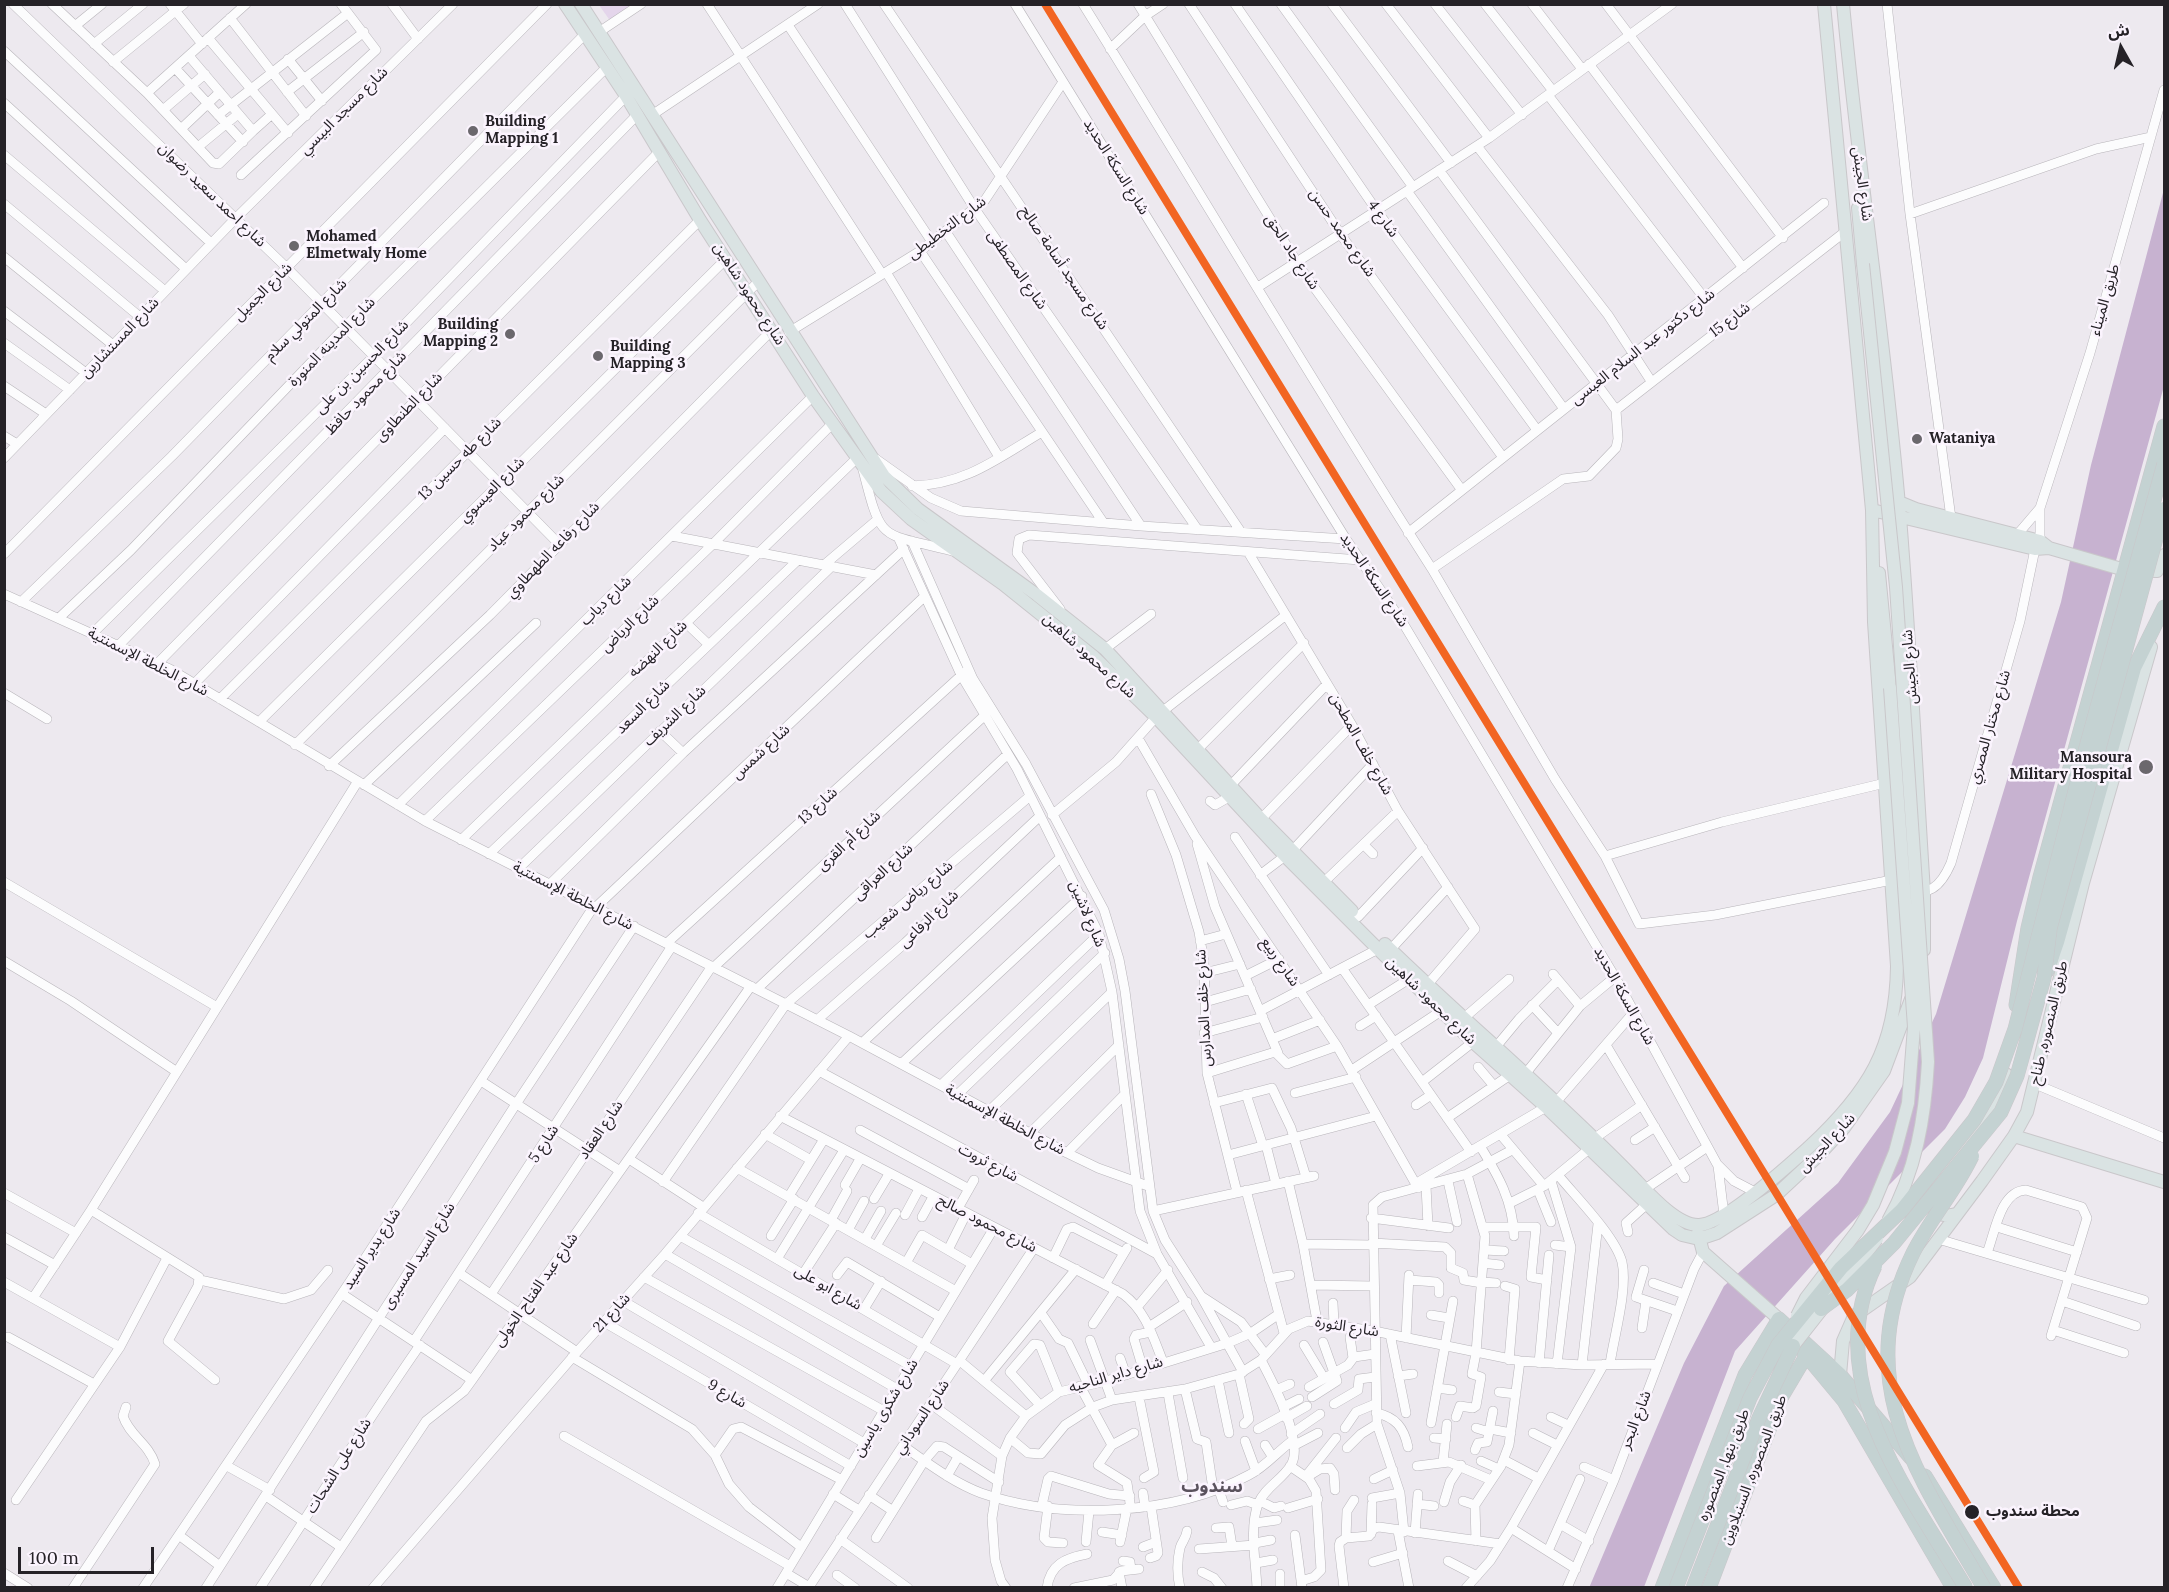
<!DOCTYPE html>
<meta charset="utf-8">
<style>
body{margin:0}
#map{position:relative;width:2169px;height:1592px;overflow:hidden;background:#ede9ef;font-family:Lora,"Noto Sans Arabic",serif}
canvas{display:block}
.frame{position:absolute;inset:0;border:6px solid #252227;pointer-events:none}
.north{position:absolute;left:2091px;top:18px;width:60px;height:60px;-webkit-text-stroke:4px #fbf4fe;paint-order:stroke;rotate:352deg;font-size:16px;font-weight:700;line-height:24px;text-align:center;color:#252227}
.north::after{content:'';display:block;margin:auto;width:21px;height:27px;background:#252227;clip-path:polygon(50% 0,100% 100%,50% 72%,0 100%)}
.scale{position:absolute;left:18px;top:1547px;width:136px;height:27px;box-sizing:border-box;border:3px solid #252227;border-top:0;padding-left:8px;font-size:18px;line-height:21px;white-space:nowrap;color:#252227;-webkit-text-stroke:4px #fbf4fe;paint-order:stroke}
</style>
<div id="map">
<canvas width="2169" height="1592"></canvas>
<div class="frame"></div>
<div class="north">ش</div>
<div class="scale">100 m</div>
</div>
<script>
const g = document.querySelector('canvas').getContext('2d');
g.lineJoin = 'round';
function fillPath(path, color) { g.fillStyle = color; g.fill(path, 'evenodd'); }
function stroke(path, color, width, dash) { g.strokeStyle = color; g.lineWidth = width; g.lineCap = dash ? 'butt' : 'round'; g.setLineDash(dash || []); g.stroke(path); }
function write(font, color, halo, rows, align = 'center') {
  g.font = font + ' Lora,"Noto Sans Arabic",serif'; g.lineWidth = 5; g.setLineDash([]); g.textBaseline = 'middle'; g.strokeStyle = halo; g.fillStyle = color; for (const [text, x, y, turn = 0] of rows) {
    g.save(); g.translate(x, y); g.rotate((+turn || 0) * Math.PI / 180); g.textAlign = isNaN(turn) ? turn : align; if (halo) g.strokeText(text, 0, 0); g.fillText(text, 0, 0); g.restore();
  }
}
fillPath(new Path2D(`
 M599 5H636L611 22Z`), '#e4d5eb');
fillPath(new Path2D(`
 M2164 189V386L2017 921 1983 1058 1965 1097 1945 1129 1835 1239 1735 1351 1644 1587 1589 1588 1684 1363 1724 1286 1838 1183 1890 1112 1936 1014 2061 602 2091 465Z`), '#c7b2d0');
const minor = new Path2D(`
 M13 4 287 268 558 543
 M52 4 147 93 213 163 219 164 253 131 189 56
 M170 4 202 44
 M392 4 418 39
 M707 4 882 274
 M845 4 975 209 1198 530
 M884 4 1241 532
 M1015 4 1346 539 1403 623 1615 977 1717 1164 1734 1181 1755 1192
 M1083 4C1200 192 1313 383 1432 569
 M1138 4 1303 272 1461 489
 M1189 4 1341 235 1502 456
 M1235 4 1377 211 1537 430
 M1281 4 1413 187
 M1332 4 1451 163
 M1386 4 1489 138
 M1435 4 1522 115
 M1485 4 1553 91
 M1532 4 1582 69
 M1606 4 1783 238
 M1887 4 1910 214 1951 518
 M230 18 306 116
 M788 25 932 242
 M75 26 102 4
 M599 32 641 4
 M208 38 288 133
 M94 44 143 4
 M1110 49 1145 16 1163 4
 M4 51 211 243
 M288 59 322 101
 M113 62 184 4
 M1589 64 1743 268
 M175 68 243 142
 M287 92 364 32
 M147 93 246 4
 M1548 95 1705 299
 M4 103 186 269
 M163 110 205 74
 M218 115 348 13
 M652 115 818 4
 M181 129 220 92
 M253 131 272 114
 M1477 146 1608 315 1651 381
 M198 147 238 114
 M4 155 165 291
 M1439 170 1616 410 1618 439 1616 448 1589 476 1563 479 1432 569 1555 779 1605 856 1639 924 1715 915 1892 880
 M241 175 376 50 341 4
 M1407 191 1564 409
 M4 204 140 317
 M1910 214 2096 149 2151 137
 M946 232 1141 526
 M920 251 1103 522
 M4 257 113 345
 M886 272 999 457
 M1258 287 1489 138 1672 4
 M4 311 86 373
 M789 332 920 251 985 200 1063 82
 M4 343 70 390
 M4 386 46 414
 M1616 410 1846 231
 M4 436 17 444
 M4 458 236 218 453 4
 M876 459 931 498 961 511 1141 526 1346 539
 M863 470C882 545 880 532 952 551
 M912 486C965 485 998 458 1042 432
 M1408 533 1824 203
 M2017 535 2040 508
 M672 536 876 575
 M898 537 961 675 1017 769 1099 934 1112 992 1140 1211 1157 1254 1211 1347
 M912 541 973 679 1026 764 1104 910 1119 959 1125 991 1153 1211 1165 1240 1201 1296 1243 1372
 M2040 541V508L2090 353 2164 90
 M1248 552 1352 725 1398 811 1475 929 1428 984
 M4 554 547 4
 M824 565 877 520
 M4 594 170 669 425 821 849 1036 1067 1153 1098 1168 1148 1186
 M21 602 172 456 585 34
 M1060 609 1017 553 1019 539 1029 535 1360 560
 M59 618 131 550 345 327 607 67
 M686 623 708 644
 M93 633 374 356 626 96
 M119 645 638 114
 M1105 649 1151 614
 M158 663 660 151
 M195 683 445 428
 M4 693 47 719
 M220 699 700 220
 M1163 711 1286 615
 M259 722 726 259
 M660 731 683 753
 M1138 738 1195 836 1337 1046 1418 1188
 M295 745 758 282
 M1199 748 1304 643
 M329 766 490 615 772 330
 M364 785 536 623
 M1231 785 1327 684
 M1151 794 1176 855 1199 932 1204 963 1207 1073 1237 1192
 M1210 801 1215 805 1229 797
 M398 805 813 396
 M1052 815 1116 762 1156 717
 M1261 819 1352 725
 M425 821 713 544 832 424
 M1235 837 1329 975
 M461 840 856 459
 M1197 844 1215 907 1278 1053
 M1364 845 1373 854
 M1292 851 1373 764
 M489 854 798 560
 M1605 856 1722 822 1885 783
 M519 868 832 566
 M1260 875 1285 856
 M4 882 217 1007
 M1324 882 1398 811
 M550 884 683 753 904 549
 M1898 895C1928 892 1938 893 1951 863L2020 621 2035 549
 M596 907 925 596
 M1358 917 1423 848
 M1200 941 1226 934
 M667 943 965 672
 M1391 949 1448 887
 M4 961 71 1001 177 1072
 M714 967 984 716
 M1342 968 1471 1152
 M1204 973 1240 964
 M1553 974 1580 1006
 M1245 976 1279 959
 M757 989 1008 754
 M1205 1002 1251 989
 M1368 1005 1409 979
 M1532 1005 1558 1033
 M1260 1011 1378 949
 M1464 1018 1509 979
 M817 1020 905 943 1040 816
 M1360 1026 1376 1016
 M1204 1033 1263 1017
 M1272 1039 1320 1020
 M862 1043 1061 857
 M1606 1045 1685 1178
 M1495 1048 1519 1019 1558 980
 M901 1064 1082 896
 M1478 1067 1494 1086
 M1352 1070 1441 1011
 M819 1071 1157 1254
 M1207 1073 1275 1052 1287 1064 1337 1046
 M1526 1073 1580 1006 1615 977
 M481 1081 620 1171
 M1422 1082 1473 1042
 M2035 1084 2164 1138
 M941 1085 1099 934
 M1295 1093 1356 1077
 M958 1094 1105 953
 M1246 1094 1263 1146
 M1557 1101 1634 1012
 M1214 1103 1272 1088 1291 1128 1306 1177
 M1416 1105 1431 1095
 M989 1111 1112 992
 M780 1116 1123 1294C1146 1311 1153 1337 1163 1362
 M1447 1118 1510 1075
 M860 1130 969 1189
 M1030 1133 1119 1045
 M765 1134 811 1160
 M1501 1135 1544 1186
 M1595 1138 1642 1105
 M1635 1140 1655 1127
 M1266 1145 1276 1184
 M1480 1146C1498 1175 1513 1201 1514 1236
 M1067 1153 1124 1095
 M1228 1155 1376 1116
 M629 1159 703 1207
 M1718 1166 1724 1215
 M737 1168 956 1291
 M1558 1175C1576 1197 1615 1236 1622 1262 1628 1289 1614 1336 1610 1364
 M1288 1181 1303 1244 1317 1321
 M1448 1181 1457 1222
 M1551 1181 1571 1247 1557 1364
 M663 1182 786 1004 1030 796
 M1415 1184 1546 1107
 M845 1185 860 1159
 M1426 1186 1428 1226
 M1645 1189 1707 1147
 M1246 1190 1284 1333
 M1538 1190 1551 1222
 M4 1193 76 1233
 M789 1196 824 1139
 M874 1199 889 1174
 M1510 1203 1544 1186 1589 1149
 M957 1210 974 1180
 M1153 1211 1314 1176
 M698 1213 957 1364
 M905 1215 919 1189
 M922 1217 933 1197
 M1371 1218 1449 1228
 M831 1220 847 1191
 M1484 1227H1536L1531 1277 1547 1280
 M1997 1227 2077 1252
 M848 1230 864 1201
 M1628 1232 1626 1223 1647 1204
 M680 1236 911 1366
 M771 1236 794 1199
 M4 1237 55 1265
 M865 1239 881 1211
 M1938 1239 2144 1300
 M1372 1243 1445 1247 1451 1253V1268L1463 1273 1464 1280 1482 1283
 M1303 1244 1372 1245
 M1555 1245 1571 1247
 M876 1246 896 1213
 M948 1250 966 1214
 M1484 1250 1504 1251
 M1987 1253C1995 1233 2000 1191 2026 1190L2082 1207 2087 1218 2051 1336
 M665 1254 897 1389
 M1053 1258 1067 1229 1073 1227 1124 1253
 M777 1259 844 1150
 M906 1263 922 1235 972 1264
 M1483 1263 1500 1265
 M1644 1270 1636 1297 1677 1311
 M459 1273 577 1352
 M803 1274 836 1223
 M837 1275 847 1262 940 1317
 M644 1277 884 1411
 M1269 1279 1290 1275
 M200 1280 284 1299 311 1290 328 1270
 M1409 1280 1436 1282 1439 1285V1293
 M4 1282 120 1347
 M1482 1282 1496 1283
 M1653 1283 1684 1294
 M1105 1285 1127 1248
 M1312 1285 1373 1286
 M1505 1286 1515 1289 1509 1360
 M342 1294 472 1380
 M491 1294 712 966
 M1201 1296 1241 1322 1265 1354
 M33 1298 91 1210
 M623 1301 864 1443
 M2062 1301 2136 1326
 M1333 1303 1334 1324
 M1138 1306 1168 1270
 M864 1309 881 1281
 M1041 1313 1059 1339 1068 1343 1088 1384
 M1431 1315 1449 1318
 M604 1322 851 1466
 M1093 1324 1116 1290
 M1149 1327 1187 1302
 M1642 1328 1646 1301
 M2053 1330 2124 1353
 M1390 1334 1406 1413
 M8 1337 94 1384
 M1350 1337 1353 1358
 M1406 1338 1409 1275
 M1090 1340 1112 1400
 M414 1341 672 946
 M1304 1345 1324 1378
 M572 1357 692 1429 715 1455 729 1484 749 1507 801 1547
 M1120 1358 1126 1375
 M960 1361 1026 1416
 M1539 1363 1549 1255
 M1582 1365 1598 1224
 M1143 1369 1134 1339 1136 1335 1151 1332
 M1239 1374 1249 1419 1244 1424
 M1398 1376 1413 1374
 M215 1380 168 1341 198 1286 199 1277 91 1210 358 781
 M1218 1380 1229 1433
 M984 1381 1076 1269
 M1080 1386 1112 1445
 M1309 1387 1348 1365 1354 1357 1375 1354
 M1437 1388 1452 1390
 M1185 1389 1197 1439 1206 1442 1213 1489
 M1276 1390 1290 1384
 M1499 1392 1516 1394
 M1168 1393 1183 1478
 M1139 1397 1154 1472 1144 1478
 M1312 1397 1337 1381 1323 1342
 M931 1404 1002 1456
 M1039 1404 1010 1372 1034 1344 1040 1345 1059 1392
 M1334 1404 1358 1390 1359 1379 1375 1377
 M1283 1407 1299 1399
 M1376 1413C1396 1417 1404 1428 1408 1447
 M1456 1417 1460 1406 1473 1408 1476 1406 1481 1377 1472 1374 1476 1353 1485 1236 1467 1174
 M1551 1417 1568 1425
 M1286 1418 1307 1406
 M1431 1423 1453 1301
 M1345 1428 1356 1412 1375 1404
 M1476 1428 1489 1432
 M1258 1429 1285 1414
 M1490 1429 1511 1433
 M1533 1433 1557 1445
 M1291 1434 1320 1414
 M564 1436 790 1566
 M1010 1438 1028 1453 1041 1454 1065 1425 1093 1407 1112 1400 1185 1389 1239 1374 1261 1360 1289 1329 1308 1321 1374 1331 1520 1361 1582 1365 1658 1364
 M1434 1438 1446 1439
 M1245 1441 1256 1471
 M1265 1445 1272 1456
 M903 1446C928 1463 952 1482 981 1493 1061 1521 1175 1515 1249 1475 1265 1467 1278 1451 1292 1441
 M1293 1446 1318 1433
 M1347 1448 1361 1434 1377 1424
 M1475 1450 1478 1443 1487 1442 1493 1411
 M715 1455 733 1429 741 1427 842 1480
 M1504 1460 1538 1478
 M1481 1461 1499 1469
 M1443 1462 1447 1424
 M227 1466 270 1490
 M1290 1466 1309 1479 1316 1491 1321 1570 1314 1577 1301 1581
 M1417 1466 1449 1462 1491 1480
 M1584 1467 1614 1480
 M947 1476 958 1457
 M1306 1476 1336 1438
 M1307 1477 1320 1469 1330 1468 1334 1474 1335 1490
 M1374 1479 1393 1470
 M1218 1487 1223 1502
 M1143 1493 1145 1507
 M833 1494 859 1510
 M869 1495 893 1511
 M266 1496 341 1547
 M1372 1498 1400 1493
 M16 1500 120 1347 167 1258
 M1260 1501 1274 1508 1281 1506
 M1463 1501 1475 1505
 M1444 1502 1450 1482 1461 1465
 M1130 1503 1127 1483 1098 1465 1112 1445 1134 1433
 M1417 1504 1434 1506
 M1042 1505 1048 1479 1051 1476 1109 1494 1130 1496
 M1231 1505 1247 1501 1258 1505
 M1048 1506 1044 1538 1048 1542 1063 1543
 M1288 1508 1318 1499
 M1255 1523 1277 1520
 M1560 1524 1589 1541
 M1216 1528 1229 1527 1232 1546
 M1511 1528 1576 1569
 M1398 1531 1409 1588
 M1102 1532 1122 1535
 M1404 1532 1400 1493 1377 1424 1373 1205 1382 1197 1467 1174 1512 1150
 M1415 1533 1418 1494
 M1371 1534 1372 1504
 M1295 1535 1302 1588
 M180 1536 220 1566
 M876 1538 924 1461 937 1446 944 1447 999 1482
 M1346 1538 1369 1536 1374 1528 1379 1527 1501 1544
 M1346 1538 1347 1511 1354 1500
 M840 1539 908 1588
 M1476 1541 1475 1505 1501 1466 1509 1445 1520 1361
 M1086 1542 1089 1511
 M1120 1542 1127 1508
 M1255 1543 1271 1540
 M1143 1547 1156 1542
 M1199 1549 1255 1545
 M1548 1551 1580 1479
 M1150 1558 1156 1556 1158 1553 1151 1506
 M1123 1561 1130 1562 1131 1570
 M1448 1561 1477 1576
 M1373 1562 1403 1553
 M1256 1563 1273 1560
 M1119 1572 1122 1588
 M1202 1572 1214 1578 1222 1588
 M4 1573 28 1588
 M786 1573 811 1588
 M1280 1574V1588
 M837 1575 855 1588
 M809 1587 1034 1248
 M73 1588 155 1464C149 1444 129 1435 123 1416L126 1407
 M143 1588 349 1283 594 906
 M206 1588 516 1104 634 926
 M260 1588C314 1506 365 1424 420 1345
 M314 1588 426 1421 464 1391 472 1380 751 986
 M373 1588 577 1352 665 1254 849 1036
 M777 1588 994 1228
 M1006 1588 1001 1581 995 1560 992 1518 1002 1456 1010 1438 1026 1416 1059 1392 1106 1381 1228 1343 1251 1333 1279 1314
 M1047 1588C1050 1564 1066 1558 1087 1554
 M1074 1588 1113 1580 1121 1571 1139 1569
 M1180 1588C1177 1575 1177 1561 1180 1548 1182 1541 1186 1539 1187 1531
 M1257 1588C1256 1562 1249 1529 1258 1504 1265 1487 1282 1480 1291 1465 1305 1442 1272 1381 1261 1360
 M1344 1588 1339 1546 1340 1542 1346 1538
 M1466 1588 1490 1561 1511 1528 1604 1364
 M1567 1588 1614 1480 1694 1269 1703 1252`);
const major = new Path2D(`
 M565 4 626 96 700 220 813 396 881 491 911 519 1003 584 1094 657 1156 717 1285 856 1378 949 1473 1042 1546 1107 1673 1229 1682 1235 1699 1239 1717 1233 1776 1195 1819 1155 1844 1128 1884 1071 1911 999
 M581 4 884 476 918 509 1037 595 1105 649 1261 819 1352 911
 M1843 4C1859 176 1886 346 1900 517 1910 642 1916 767 1924 892V950
 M1858 208 1863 264
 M1899 502 1916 509 2040 541 2049 548 2125 570 2157 571 2164 555
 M1872 510 2035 549 2049 548
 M1879 573 1890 688
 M1385 944C1466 1023 1552 1094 1631 1175 1646 1190 1676 1226 1699 1225 1724 1224 1789 1165 1809 1147 1868 1092 1896 1048 1897 966L1874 622 1872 510 1824 4
 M2014 1136 2164 1182
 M1956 1214C1939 1219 1926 1207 1930 1189L1983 1119 2006 1074
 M1698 1233 1703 1252 1779 1319
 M1840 1375 1843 1341 1854 1316 1910 1277 1982 1181 2014 1136 2027 1112 2083 883 2151 647`);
const highway = new Path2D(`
 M2047 971 2057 942 2134 668 2164 607
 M2016 1005 2028 928 2040 877 2164 426
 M1779 1319 1840 1375 1911 1458
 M1804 1353 1844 1401 1953 1588
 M1925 1476 1994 1588
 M1662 1588 1745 1375 1779 1319
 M1709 1588 1781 1398 1806 1356`);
stroke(minor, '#b8b5ba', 10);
stroke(major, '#c9c7ca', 14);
stroke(highway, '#c9c7ca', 15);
stroke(minor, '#fcfcfd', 9);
stroke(major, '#dae3e3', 12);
stroke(highway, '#c4d2d2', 14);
const majorBridge = new Path2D(`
 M1863 264 1896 587 1928 1062C1925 1118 1916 1171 1888 1221
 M1797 1316 1806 1298 1858 1230 1873 1205 1895 1152 1908 1103 1914 1027 1890 688
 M1793 1346 1877 1239`);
const highwayBridge = new Path2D(`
 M1972 1156C1956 1190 1930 1219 1913 1253 1849 1384 1920 1478 1984 1588
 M1875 1266C1819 1382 1910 1493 1966 1588
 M1821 1309 1847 1290 1894 1243 2001 1112 2017 1076 2024 1051 2044 978 2050 928 2164 509
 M1676 1588 1750 1398 1778 1345 1841 1268 1902 1210 1974 1120 1996 1082 2015 1029 2086 748 2164 464
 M1693 1588 1759 1418 1793 1346`);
stroke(majorBridge, '#c9c7ca', 14, []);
stroke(highwayBridge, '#c9c7ca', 15, []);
stroke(majorBridge, '#dae3e3', 12);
stroke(highwayBridge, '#c4d2d2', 14);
stroke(new Path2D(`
 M1045 4 2019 1588`), '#f26522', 8);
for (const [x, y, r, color] of [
 [473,131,6,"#6b686d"],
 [294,246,6,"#6b686d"],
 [510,334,6,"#6b686d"],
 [598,356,6,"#6b686d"],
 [1917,439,6,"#6b686d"],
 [2146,767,8,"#6b686d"],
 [1972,1512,8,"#252227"]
]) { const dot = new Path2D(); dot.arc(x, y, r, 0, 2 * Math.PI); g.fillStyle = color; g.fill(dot); stroke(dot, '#fbf4fe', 2); }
write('15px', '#252227', '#fbf4fe', [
 ["شارع مسجد البيسي",344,111,-45],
 ["شارع السكة الحديد",1116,167,58],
 ["شارع الجيش",1862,184,82],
 ["شارع احمد سعيد رضوان",212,195,44],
 ["شارع 4",1383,219,54],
 ["شارع التخطيطى",947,228,-37],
 ["شارع محمد حسن",1342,233,55],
 ["شارع جاد الحق",1292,252,57],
 ["شارع مسجد أسامة صالح",1064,268,56],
 ["شارع المصطفى",1017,270,55],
 ["شارع الجميل",263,292,-45],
 ["شارع محمود شاهين",749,294,57],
 ["طريق الميناء",2105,300,-74],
 ["شارع المتولي سلام",306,320,-45],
 ["شارع 15",1730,320,-38],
 ["شارع المستشارين",120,338,-46],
 ["شارع المدينه المنورة",332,342,-46],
 ["شارع دكتور عبد السلام العبسى",1643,347,-38],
 ["شارع الحسين بن على",362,367,-45],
 ["شارع محمود حافظ",366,393,-46],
 ["شارع الطنطاوى",409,407,-46],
 ["شارع طه حسين 13",460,459,-45],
 ["شارع العيسوي",492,490,-45],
 ["شارع محمود عياد",526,513,-45],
 ["شارع رفاعه الطهطاوي",553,550,-46],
 ["شارع السكة الحديد",1374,580,56],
 ["شارع دياب",606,601,-44],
 ["شارع الرياض",630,624,-44],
 ["شارع النهضه",658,649,-44],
 ["شارع محمود شاهين",1089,656,42],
 ["شارع الخلطة الإسمنتية",148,662,27],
 ["شارع الجيش",1910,667,-94],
 ["شارع السعد",643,707,-45],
 ["شارع الشريف",675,716,-44],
 ["شارع مختار المصري",1990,727,-74],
 ["شارع خلف المطحن",1361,744,61],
 ["شارع شمس",761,752,-43],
 ["شارع 13",818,806,-42],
 ["شارع أم القرى",849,841,-43],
 ["شارع العراقى",883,872,-43],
 ["شارع الخلطة الإسمنتية",573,896,27],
 ["شارع رياض شعيب",908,900,-40],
 ["شارع لاشين",1087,914,67],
 ["شارع الرفاعى",929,919,-44],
 ["شارع ربيع",1280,962,55],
 ["شارع السكة الحديد",1624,996,61],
 ["شارع محمود شاهين",1431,1001,44],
 ["شارع خلف المدارس",1204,1008,-93],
 ["طريق المنصوره, طناح",2049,1023,-77],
 ["شارع الخلطة الإسمنتية",1005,1120,28],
 ["شارع العقاد",601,1130,-56],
 ["شارع الجيش",1827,1143,-47],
 ["شارع 5",544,1144,-57],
 ["شارع ثروت",988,1163,28],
 ["شارع محمود صالح",987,1224,27],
 ["شارع بدير السيد",372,1249,-57],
 ["شارع السيد المسيرى",419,1256,-58],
 ["شارع ابو على",828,1288,30],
 ["شارع عبد الفتاح الخولى",536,1290,-55],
 ["شارع 21",612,1313,-48],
 ["شارع الثورة",1347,1327,9],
 ["شارع داير الناحيه",1116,1375,-16],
 ["شارع 9",727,1394,30],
 ["شارع شكرى ياسين",886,1408,-59],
 ["شارع السوداني",922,1417,-56],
 ["شارع البحر",1636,1420,-69],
 ["طريق بنها, المنصوره",1724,1465,-69],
 ["شارع على الشحات",339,1466,-58],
 ["طريق المنصوره, السنبلاوين",1754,1470,-69]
]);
write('bold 15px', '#252227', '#fbf4fe', [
 ["Building",485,122],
 ["Mapping 1",485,139],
 ["Mohamed",306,237],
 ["Elmetwaly Home",306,254],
 ["Building",498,325,"right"],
 ["Mapping 2",498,342,"right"],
 ["Building",610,347],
 ["Mapping 3",610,364],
 ["Wataniya",1929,439],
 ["Mansoura",2132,758,"right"],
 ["Military Hospital",2132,775,"right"]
], 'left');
write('bold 15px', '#252227', '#fbf4fe', [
 ["محطة سندوب",1986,1512]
], 'left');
write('bold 18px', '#5a525d', '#fbf4fe', [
 ["سندوب",1212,1487]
]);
</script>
